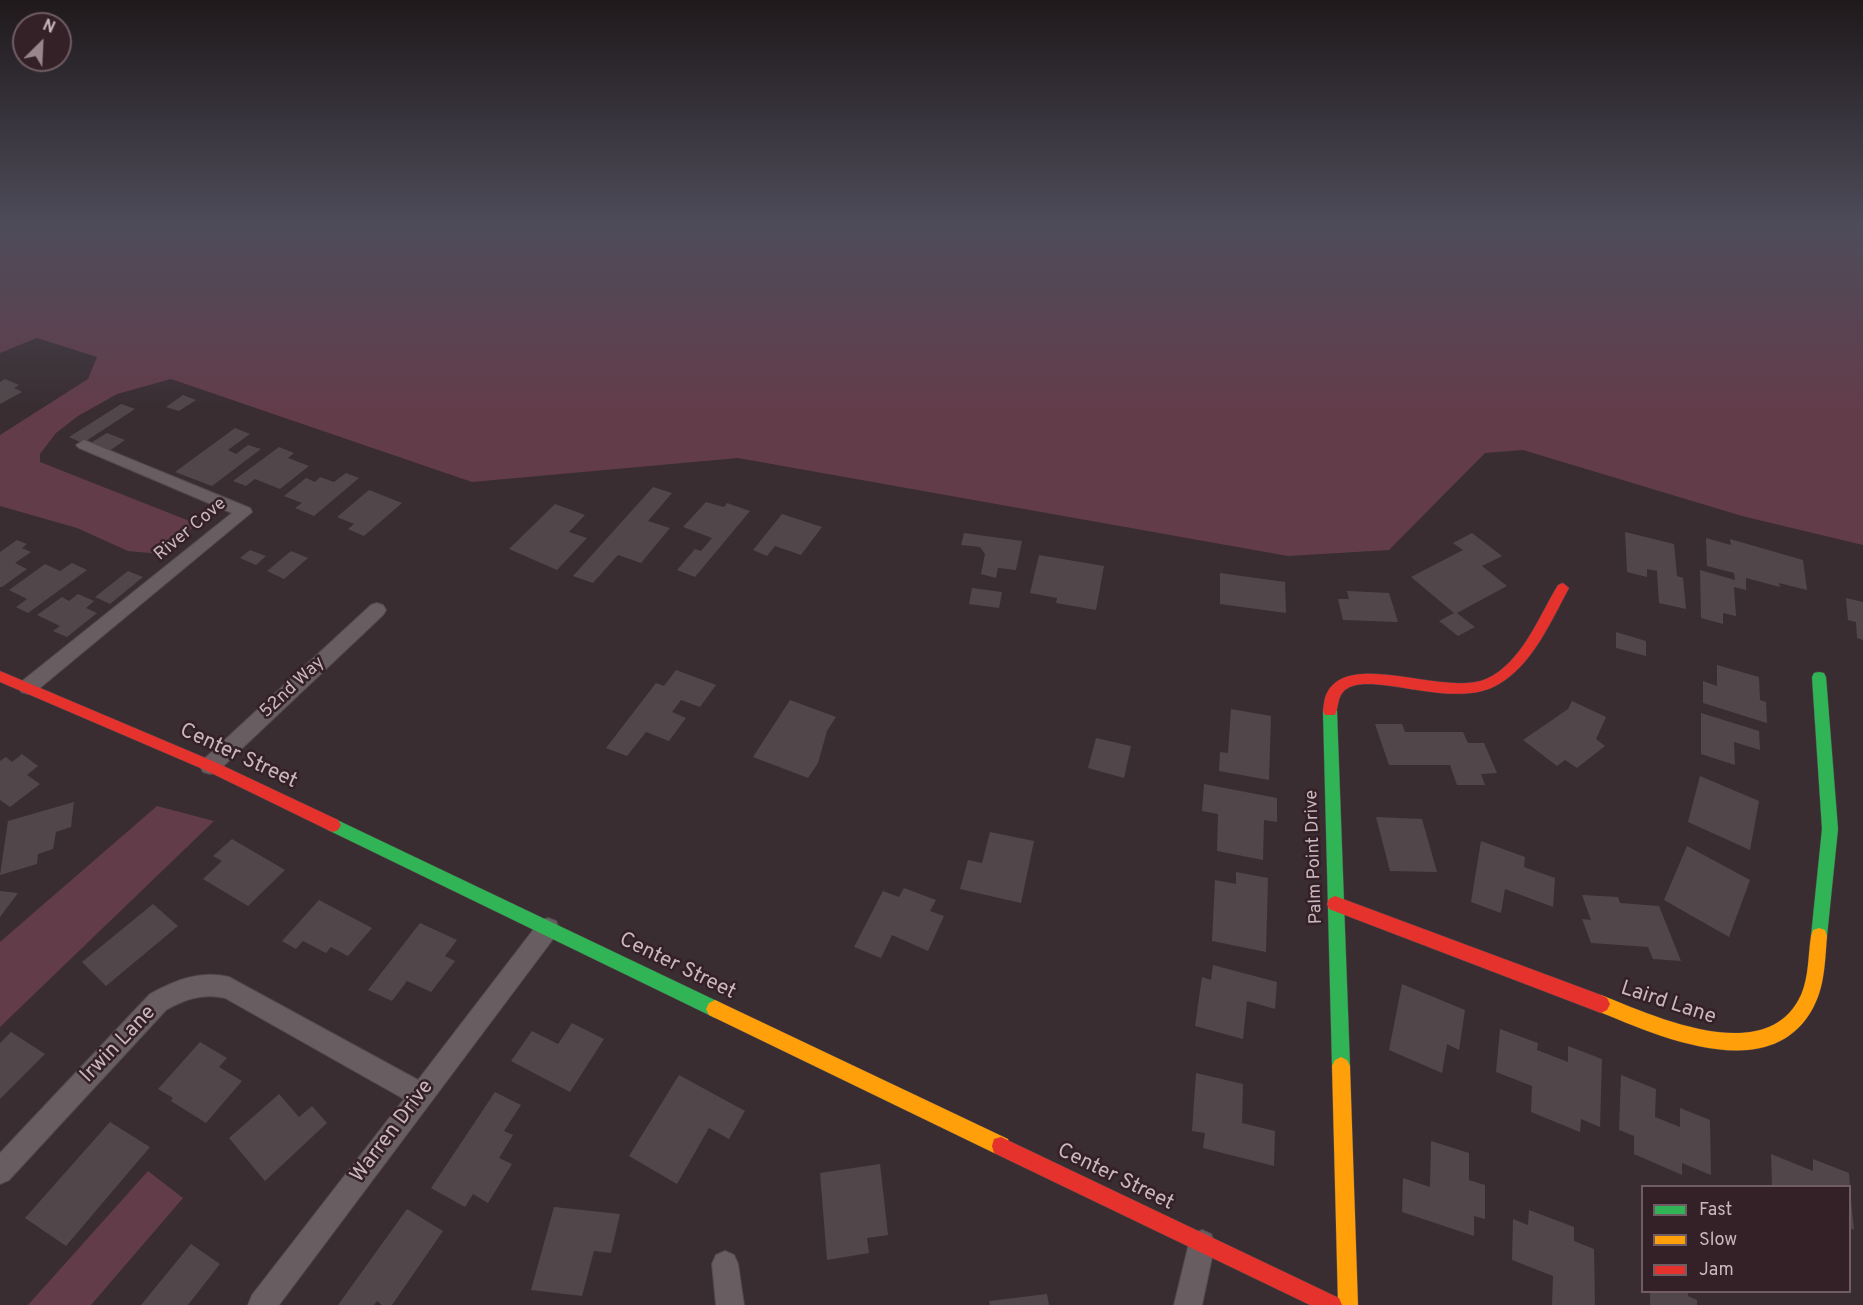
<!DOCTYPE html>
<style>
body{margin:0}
#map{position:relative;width:1863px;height:1305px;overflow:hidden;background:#392d31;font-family:Overpass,sans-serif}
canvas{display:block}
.legend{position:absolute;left:1641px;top:1185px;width:210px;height:108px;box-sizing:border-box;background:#342027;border:2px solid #705c63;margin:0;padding:8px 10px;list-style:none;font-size:18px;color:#cab7bd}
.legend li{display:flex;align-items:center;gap:12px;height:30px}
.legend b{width:30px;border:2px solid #705c63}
.north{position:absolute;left:12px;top:12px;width:60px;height:60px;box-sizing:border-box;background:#342027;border:2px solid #705c63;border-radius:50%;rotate:24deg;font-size:16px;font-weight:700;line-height:24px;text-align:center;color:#cab7bd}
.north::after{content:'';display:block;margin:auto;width:21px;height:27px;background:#97878c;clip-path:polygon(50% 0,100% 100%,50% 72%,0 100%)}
</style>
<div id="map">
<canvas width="1863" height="1305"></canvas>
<ul class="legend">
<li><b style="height:8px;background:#30b455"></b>Fast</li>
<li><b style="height:8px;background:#ff9f0a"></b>Slow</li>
<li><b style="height:8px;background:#e5322d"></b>Jam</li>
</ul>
<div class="north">N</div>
</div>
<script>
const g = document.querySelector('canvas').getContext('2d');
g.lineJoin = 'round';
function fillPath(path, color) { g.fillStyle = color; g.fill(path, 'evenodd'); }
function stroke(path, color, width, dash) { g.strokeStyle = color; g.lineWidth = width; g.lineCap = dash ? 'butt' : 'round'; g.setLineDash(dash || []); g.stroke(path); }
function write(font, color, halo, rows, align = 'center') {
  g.font = font + ' Overpass,sans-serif'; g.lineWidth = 5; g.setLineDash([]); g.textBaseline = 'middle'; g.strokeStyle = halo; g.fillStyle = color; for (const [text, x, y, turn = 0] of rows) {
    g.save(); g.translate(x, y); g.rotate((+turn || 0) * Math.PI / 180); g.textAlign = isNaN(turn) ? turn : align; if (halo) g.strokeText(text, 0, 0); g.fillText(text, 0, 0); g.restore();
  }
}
fillPath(new Path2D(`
 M0 228H1863V545L1742 516 1523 450 1485 453 1389 550 1288 556 738 458 472 482 171 379 117 394 78 416 56 433 40 454V462L197 524 161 554 128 551 77 528 0 506V435L88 379 97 357 37 338 0 353Z
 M157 806 214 821 0 1027V942Z
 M148 1171 183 1198 91 1305H28Z`), '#633c4a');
fillPath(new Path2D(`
 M5 379 19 385 14 388 22 392 0 404V382Z
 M183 395 196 400 179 411 166 407Z
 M121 404 135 409 83 443 69 437Z
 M235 428 250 434 228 450 236 454 248 445 261 449 212 486 175 472Z
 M107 433 125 440 108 452 89 444Z
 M279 447 294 453 288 458 309 466 280 489 255 479 246 486 233 481Z
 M346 473 359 478 314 516 295 508 302 503 284 496 306 478 315 482 320 477 334 482Z
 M653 487 672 493 648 521 670 528 641 563 618 555 593 583 573 576Z
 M369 490 402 503 364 536 348 529 354 524 337 517Z
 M706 502 724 507 727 503 750 511 695 577 677 570 695 549 701 551 712 538 683 527Z
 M555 504 585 515 569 532 587 538 557 570 509 549Z
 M782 514 822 527 801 555 775 546 767 556 753 550Z
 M1625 532 1674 544 1677 576 1683 578 1686 609 1659 603 1657 571 1647 569V577L1627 572Z
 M964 533 1022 541 1016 570 998 568 996 578 981 574 985 554 980 547 961 545Z
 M1472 533 1502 556 1482 566 1507 586 1457 613 1475 627 1458 636 1439 621 1454 613 1411 577 1463 550 1453 543Z
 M1706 538 1731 545 1730 539 1803 560 1807 590 1779 583 1780 587 1746 578V590L1734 587 1736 616 1723 613V624L1701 618 1700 570 1735 580 1734 573 1707 566Z
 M17 540 27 544 22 548 31 552 15 563 27 569 2 587H0V552Z
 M250 550 266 556 256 565 240 558Z
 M291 551 308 558 284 579 267 571Z
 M1039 555 1104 566 1096 610 1056 603 1057 598 1030 593Z
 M72 563 87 570 28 613 16 607 27 599 9 590 45 564 60 571Z
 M128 571 143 577 110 604 95 597Z
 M1220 573 1285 582 1286 613 1220 604Z
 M972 588 1002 592 999 608 969 604Z
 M1347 591 1389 593 1398 622 1343 620 1338 599H1349Z
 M78 594 94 601 86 608 97 613 67 637 53 631 60 626 37 615 62 597 69 601Z
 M1846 598 1863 602V640L1857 638 1856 622 1848 620Z
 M1616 632 1646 641V656L1616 648Z
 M1717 665 1759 677 1760 700 1766 702 1767 723 1703 703V681L1717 686Z
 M676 670 716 685 700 707 681 700 672 712 686 718 669 741 646 732 627 756 606 748 656 683 664 686Z
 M790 700 836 717 827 731 818 763 808 778 753 757Z
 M1572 701 1606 717 1596 739 1605 746 1577 768 1565 760 1557 766 1523 740 1568 709Z
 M1231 709 1271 716 1269 780 1219 771 1220 752 1228 753Z
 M1701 713 1759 731 1760 750 1734 742 1735 765 1701 754Z
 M1375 724H1402L1405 732H1463L1468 743H1484L1497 773 1481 774 1485 785H1457L1450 765H1389Z
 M1096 738 1131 746 1124 778 1088 768Z
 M22 754 38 766 27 775 40 784 10 807 0 800V761L6 757 12 762Z
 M1700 776 1759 801 1750 850 1688 822Z
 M1204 784 1277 798V822L1264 820 1263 860 1217 851 1218 814 1202 811Z
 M74 802 71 827 56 832 53 849 38 854 37 864 0 875 8 821Z
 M1376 817 1422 819 1437 872 1390 871Z
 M990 832 1034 841 1021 903 960 889 968 860 982 863Z
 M232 839 285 870 248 906 203 879 222 861 213 856Z
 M1481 841 1525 857 1524 867 1555 878 1553 907 1505 889 1501 913 1471 902Z
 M1687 846 1750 880 1729 937 1664 900Z
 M1236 872 1268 878 1266 952 1212 941 1215 880 1236 884Z
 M904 888 936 900 930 911 944 916 928 951 892 935 881 958 854 947 883 891 899 897Z
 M0 891 18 893 0 917Z
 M1582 895 1618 897 1620 903 1659 906 1681 961 1653 959 1648 947 1591 943 1582 919 1591 920Z
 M319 900 372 928 348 956 331 947 326 953 303 941 296 949 282 941Z
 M153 904 178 926 106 986 82 962Z
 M420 923 457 940 445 956 455 961 431 992 407 981 392 1001 368 990Z
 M1213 965 1277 982 1275 1009 1247 1001 1243 1039 1195 1026 1202 977 1211 980Z
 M1402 984 1465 1010 1459 1050 1447 1044 1442 1073 1389 1050Z
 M572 1023 604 1039 570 1092 511 1061 532 1031 558 1044Z
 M1500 1029 1538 1043 1537 1050 1568 1062V1046L1602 1059 1600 1127 1581 1119 1580 1132 1531 1112 1532 1086 1496 1072Z
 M11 1032 45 1054 0 1099V1043Z
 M200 1042 227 1058 219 1067 242 1081 206 1123 171 1101 173 1098 158 1089Z
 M1196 1073 1243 1084 1242 1123 1275 1131 1274 1166 1203 1148 1205 1133 1192 1131Z
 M679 1075 745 1111 729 1139 709 1128 677 1184 629 1156Z
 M1621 1075 1656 1089 1655 1117 1680 1127V1108L1710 1120 1711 1175 1682 1163V1175L1634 1154V1136L1619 1130Z
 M495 1092 521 1105 504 1131 513 1135 499 1158 512 1164 488 1203 473 1194 465 1207 431 1188Z
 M279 1094 299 1117 312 1106 327 1123 265 1181 229 1138Z
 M110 1122 150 1147 66 1246 25 1218Z
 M1431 1141 1469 1153V1180L1485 1185V1219L1474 1216V1236L1402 1212 1403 1178 1430 1187Z
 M1771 1154 1813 1171V1159L1849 1173 1850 1186H1772Z
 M880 1164 888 1235 867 1238 869 1253 827 1260 820 1173Z
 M1850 1199H1851L1854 1230 1850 1228Z
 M554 1207 620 1214 611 1253 594 1251 582 1296 531 1290Z
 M407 1209 443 1231 392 1305H382L377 1301 374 1305H338Z
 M1529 1210 1574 1227V1241L1594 1249 1595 1305H1552L1553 1276 1512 1260 1513 1219 1528 1225Z
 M191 1244 220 1264 188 1305H141Z
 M1650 1292H1688V1296L1697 1300V1305H1650Z
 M1047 1294 1049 1305H990L989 1301Z`), '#51474a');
const street = new Path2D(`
 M84 440 250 508 252 512 35 692 28 694 21 692 19 687 21 682 232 513 79 448 76 445Z
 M377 603 383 605 386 610 383 615 217 772 210 774 203 772 200 766 203 760 371 605Z
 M548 918 556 921 559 928 556 935 279 1305H248L252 1295 404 1099 225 998C203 993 185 999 166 1010L9 1180 0 1184V1153L150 994C175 980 200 970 229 977L418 1080 540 921Z
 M1202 1230 1211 1234 1215 1243 1202 1305H1174L1189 1243 1193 1234Z
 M725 1251 734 1255 738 1264 744 1305H716L712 1264 716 1255Z`);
const fast = new Path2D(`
 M1819 672 1824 673 1826 677 1838 829 1827 936 1825 942 1819 944 1813 942 1811 936 1822 829 1812 677 1814 673Z
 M1330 705 1335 707 1337 711 1350 1066 1347 1072 1341 1075 1335 1072 1332 1066 1323 711 1325 707Z
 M333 818 721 1003 724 1009 721 1015 715 1018 709 1015 328 830 325 825 328 820Z`);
const slow = new Path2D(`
 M1819 928 1825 930 1827 936C1825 960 1825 986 1813 1008 1770 1088 1656 1035 1595 1010L1592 1004 1595 998 1601 995C1654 1016 1767 1069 1801 995 1809 977 1808 955 1811 936L1813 930Z
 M715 1000 1008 1139 1010 1146 1008 1153 1001 1155 994 1153 709 1015 706 1009 709 1003Z
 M1341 1057 1347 1060 1350 1066 1358 1305H1338L1332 1066 1335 1060Z`);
const jam = new Path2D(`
 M1563 583 1569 588C1551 621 1533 664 1499 684 1454 712 1370 669 1345 690 1337 697 1339 706 1335 715H1325L1323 711C1324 705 1324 698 1327 693 1349 649 1445 697 1486 679 1522 663 1539 616 1558 585Z
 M0 671 215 762 338 820 341 825 338 830 333 832 328 830 205 770 0 682Z
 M1335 896 1601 995 1607 998 1610 1004 1607 1010 1601 1013 1329 909 1327 904 1329 899Z
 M1001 1137 1339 1298 1342 1305H1310L994 1153 992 1146 994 1139Z`);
stroke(street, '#52494c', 2);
stroke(fast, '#52494c', 1);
stroke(slow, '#52494c', 1);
stroke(jam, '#52494c', 1);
fillPath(street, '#685d60');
fillPath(fast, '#30b455');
fillPath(slow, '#ff9f0a');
fillPath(jam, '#e5322d');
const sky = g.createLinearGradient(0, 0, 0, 411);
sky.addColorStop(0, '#1f191b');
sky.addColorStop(0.55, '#4e4c5a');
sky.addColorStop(1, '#4e4c5a00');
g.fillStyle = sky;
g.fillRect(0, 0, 1863, 411);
write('18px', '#cab7bd', '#342027', [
 ["River Cove",191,530,-40],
 ["52nd Way",293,688,-43],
 ["Palm Point Drive",1315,857,-92]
]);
write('21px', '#cab7bd', '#342027', [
 ["Center Street",238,757,25],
 ["Center Street",677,967,26],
 ["Laird Lane",1668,1004,18],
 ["Irwin Lane",119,1045,-46],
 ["Warren Drive",393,1132,-53],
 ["Center Street",1115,1178,26]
]);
</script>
